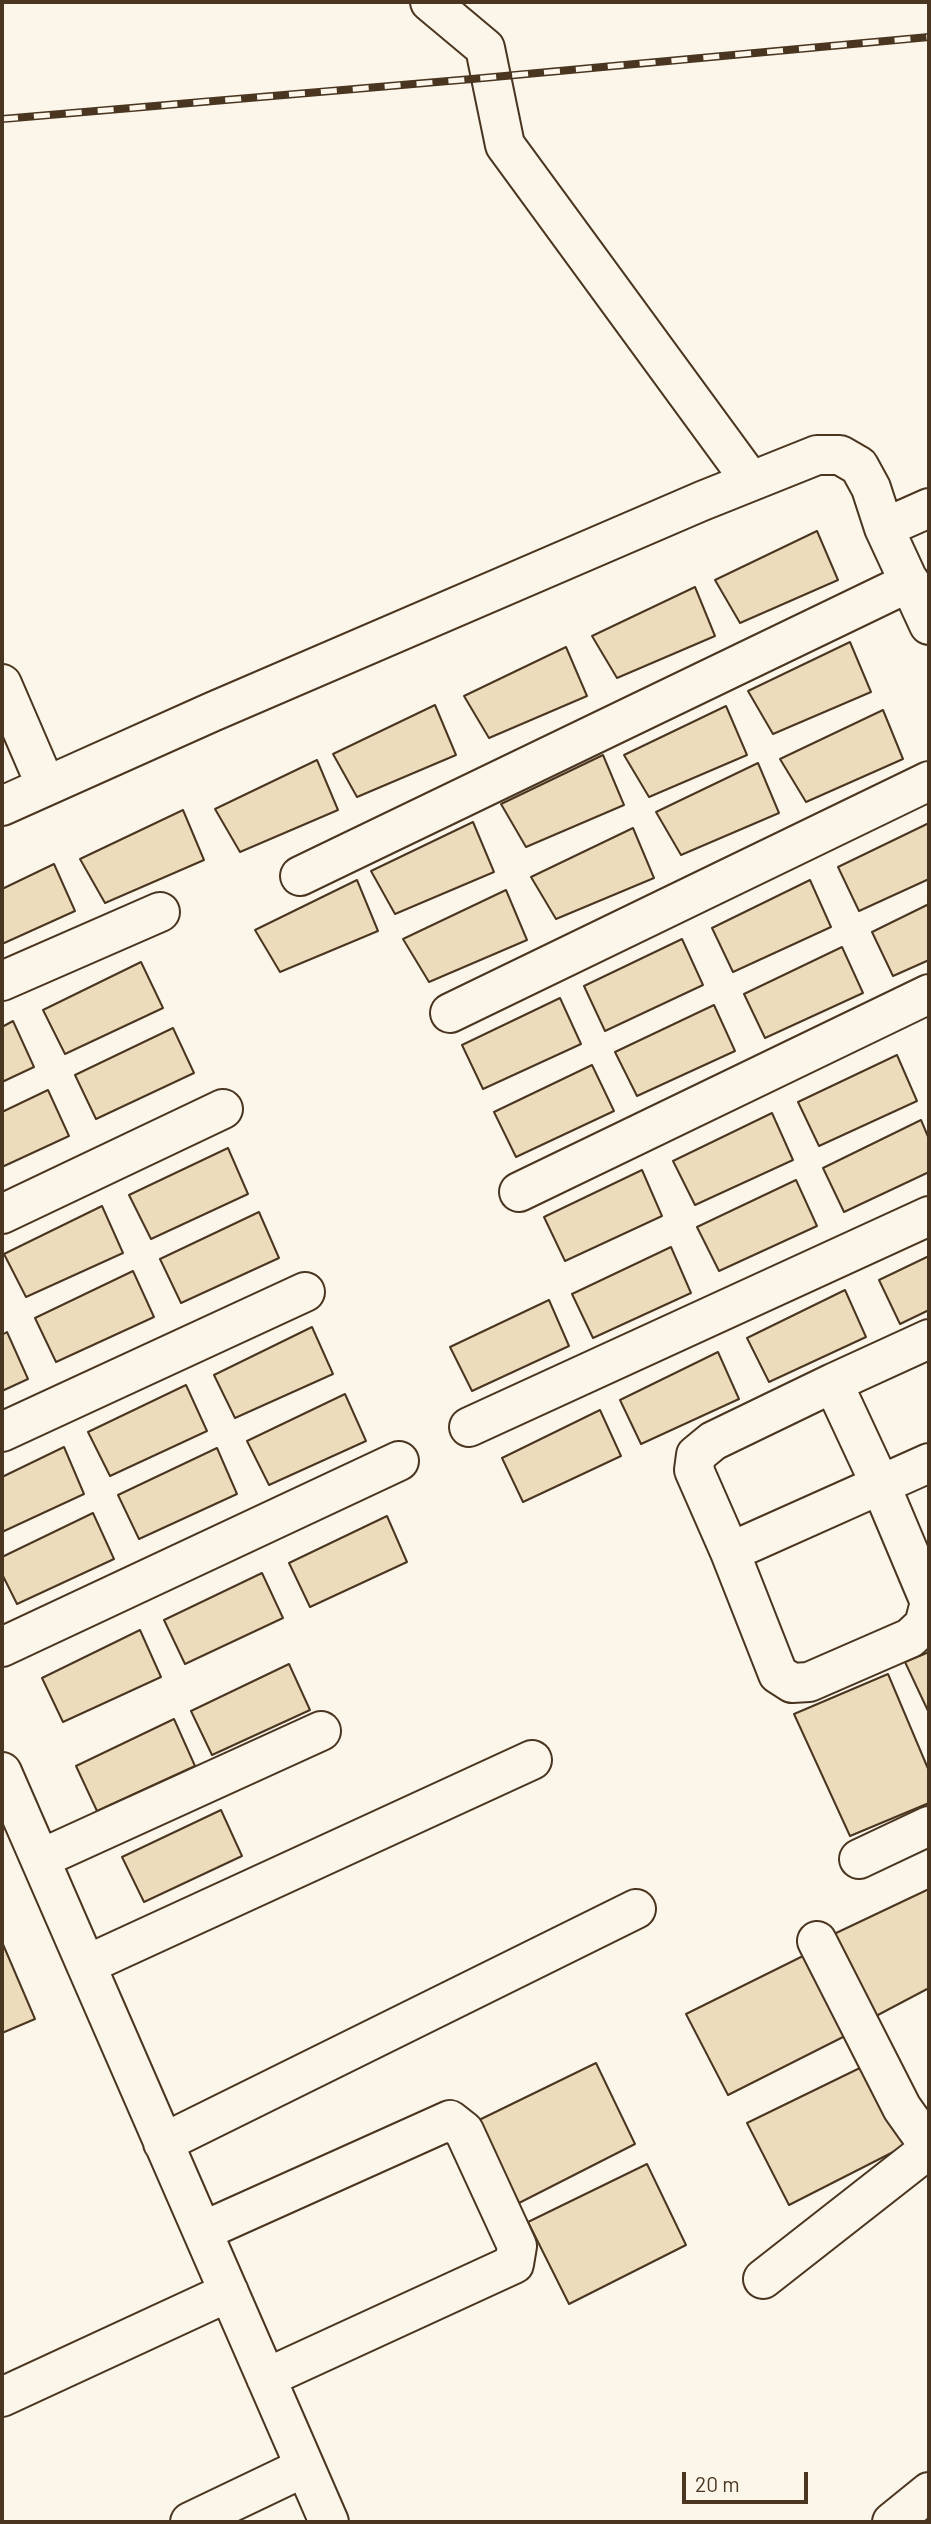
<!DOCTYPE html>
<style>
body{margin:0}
#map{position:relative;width:931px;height:2524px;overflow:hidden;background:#fbf6e9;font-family:Barlow,sans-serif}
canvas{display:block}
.frame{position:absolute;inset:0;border:4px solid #4a3520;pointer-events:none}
.scale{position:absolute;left:682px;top:2472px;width:126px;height:32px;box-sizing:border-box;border:4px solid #4a3520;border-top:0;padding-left:9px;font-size:21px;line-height:24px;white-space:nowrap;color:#4a3520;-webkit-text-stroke:5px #fbf6e9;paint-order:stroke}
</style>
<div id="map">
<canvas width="931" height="2524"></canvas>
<div class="frame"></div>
<div class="scale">20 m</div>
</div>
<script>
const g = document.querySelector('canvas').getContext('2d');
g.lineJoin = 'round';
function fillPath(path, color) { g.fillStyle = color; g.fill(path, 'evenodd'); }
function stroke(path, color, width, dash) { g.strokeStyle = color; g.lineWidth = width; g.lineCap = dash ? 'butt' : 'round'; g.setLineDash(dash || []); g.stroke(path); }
const building = new Path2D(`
 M817 531 838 580 740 623 715 580Z
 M695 587 715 636 617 678 592 636Z
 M850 642 871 692 773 734 748 691Z
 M566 647 587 696 489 738 464 696Z
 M435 705 456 755 357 797 333 754Z
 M726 706 747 755 649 797 624 755Z
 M883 710 903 759 806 802 780 759Z
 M603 755 624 805 526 847 501 804Z
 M317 760 338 810 240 852 215 809Z
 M758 763 779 813 681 855 656 812Z
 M183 810 204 860 105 903 80 859Z
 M473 822 494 872 395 914 371 871Z
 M929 823V879L859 911 838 867Z
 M633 828 654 878 556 919 531 877Z
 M54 864 75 911 2 944V889Z
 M357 880 378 931 280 972 255 930Z
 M810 880 831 927 733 972 712 928Z
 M506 890 527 940 429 982 403 939Z
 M929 904V960L893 976 872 932Z
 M682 939 703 985 605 1031 584 986Z
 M842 947 863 993 765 1038 744 994Z
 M141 962 163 1008 65 1054 43 1010Z
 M560 998 581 1044 483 1089 462 1045Z
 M714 1005 735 1051 637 1096 615 1052Z
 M13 1021 34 1067 2 1082V1027Z
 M173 1028 194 1073 96 1119 75 1075Z
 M897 1055 917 1101 819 1146 798 1102Z
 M592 1065 614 1111 516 1157 494 1112Z
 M48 1090 69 1136 2 1167V1112Z
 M772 1113 793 1160 695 1205 673 1161Z
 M921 1120 929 1139V1172L844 1212 823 1168Z
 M228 1148 248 1194 151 1239 129 1195Z
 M642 1170 662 1216 565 1261 544 1217Z
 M796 1180 817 1226 719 1271 697 1227Z
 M102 1206 123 1253 26 1297 4 1254Z
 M259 1212 279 1258 181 1303 160 1259Z
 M671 1247 691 1293 593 1338 572 1294Z
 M929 1256V1310L900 1324 879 1280Z
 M133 1271 154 1317 56 1362 35 1318Z
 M845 1290 866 1337 769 1382 747 1338Z
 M549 1300 569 1346 472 1391 450 1347Z
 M312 1327 333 1374 235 1418 214 1375Z
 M7 1332 28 1379 2 1391V1335Z
 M718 1352 739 1399 641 1444 620 1400Z
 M186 1385 207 1431 110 1476 88 1432Z
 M345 1394 366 1441 269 1485 247 1441Z
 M600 1410 621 1456 523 1502 502 1458Z
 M64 1447 84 1494 2 1532V1477Z
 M217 1448 237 1494 139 1539 118 1495Z
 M93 1513 114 1559 17 1604 2 1574V1557Z
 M387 1516 407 1562 310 1607 289 1563Z
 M262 1573 283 1618 185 1664 164 1620Z
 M140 1630 161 1677 63 1722 42 1678Z
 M929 1652V1713L905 1662Z
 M289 1664 310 1710 212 1755 191 1711Z
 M888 1674 929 1771V1803L850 1836 794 1714Z
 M174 1719 195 1766 97 1811 76 1766Z
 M221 1810 242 1856 144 1902 122 1857Z
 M929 1889V1988L876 2016 834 1934Z
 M2 1942 35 2019 2 2033Z
 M805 1955 845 2036 728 2095 686 2014Z
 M596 2063 635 2144 519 2203 477 2121Z
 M866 2065 905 2146 789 2205 747 2123Z
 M647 2164 686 2245 569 2304 528 2222Z`);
fillPath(building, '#ecdcbc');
stroke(building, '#4a3520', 2);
const minor = new Path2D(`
 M430 2 485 48 505 145 751 481
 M884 528 929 508
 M2 684 46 786
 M2 806 212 712 702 501 817 455H840L859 466 871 488 884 528 929 625
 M300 876 910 582
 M2 981 160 912
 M450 1013 929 781
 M519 1192 929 994
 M2 1214 223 1109
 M929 1339 833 1383 881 1486 929 1600
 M833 1383 713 1441 696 1455 694 1470 730 1552 778 1674 792 1683 809 1682 910 1638 924 1625 929 1606
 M469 1427 929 1216
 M2 1432 305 1292
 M730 1552 929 1463
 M2 1647 399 1461
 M2 1772 329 2522
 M40 1859 321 1731
 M859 1859 929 1826
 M817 1941 902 2108 929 2146
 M86 1965 532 1760
 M163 2143 636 1909
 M203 2231 450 2120 464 2131 517 2246 514 2264 266 2378
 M763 2279 929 2149
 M2 2397 229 2292
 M190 2522 305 2467`);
const major = new Path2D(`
 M892 2522 929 2492`);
stroke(minor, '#4a3520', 42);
stroke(major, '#4a3520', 42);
stroke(minor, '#fbf6e9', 38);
stroke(major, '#fbf6e9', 38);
const rail = new Path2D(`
 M2 119 472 79 929 37`);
stroke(rail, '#4a3520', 8);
stroke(rail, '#fbf6e9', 5, [16]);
</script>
